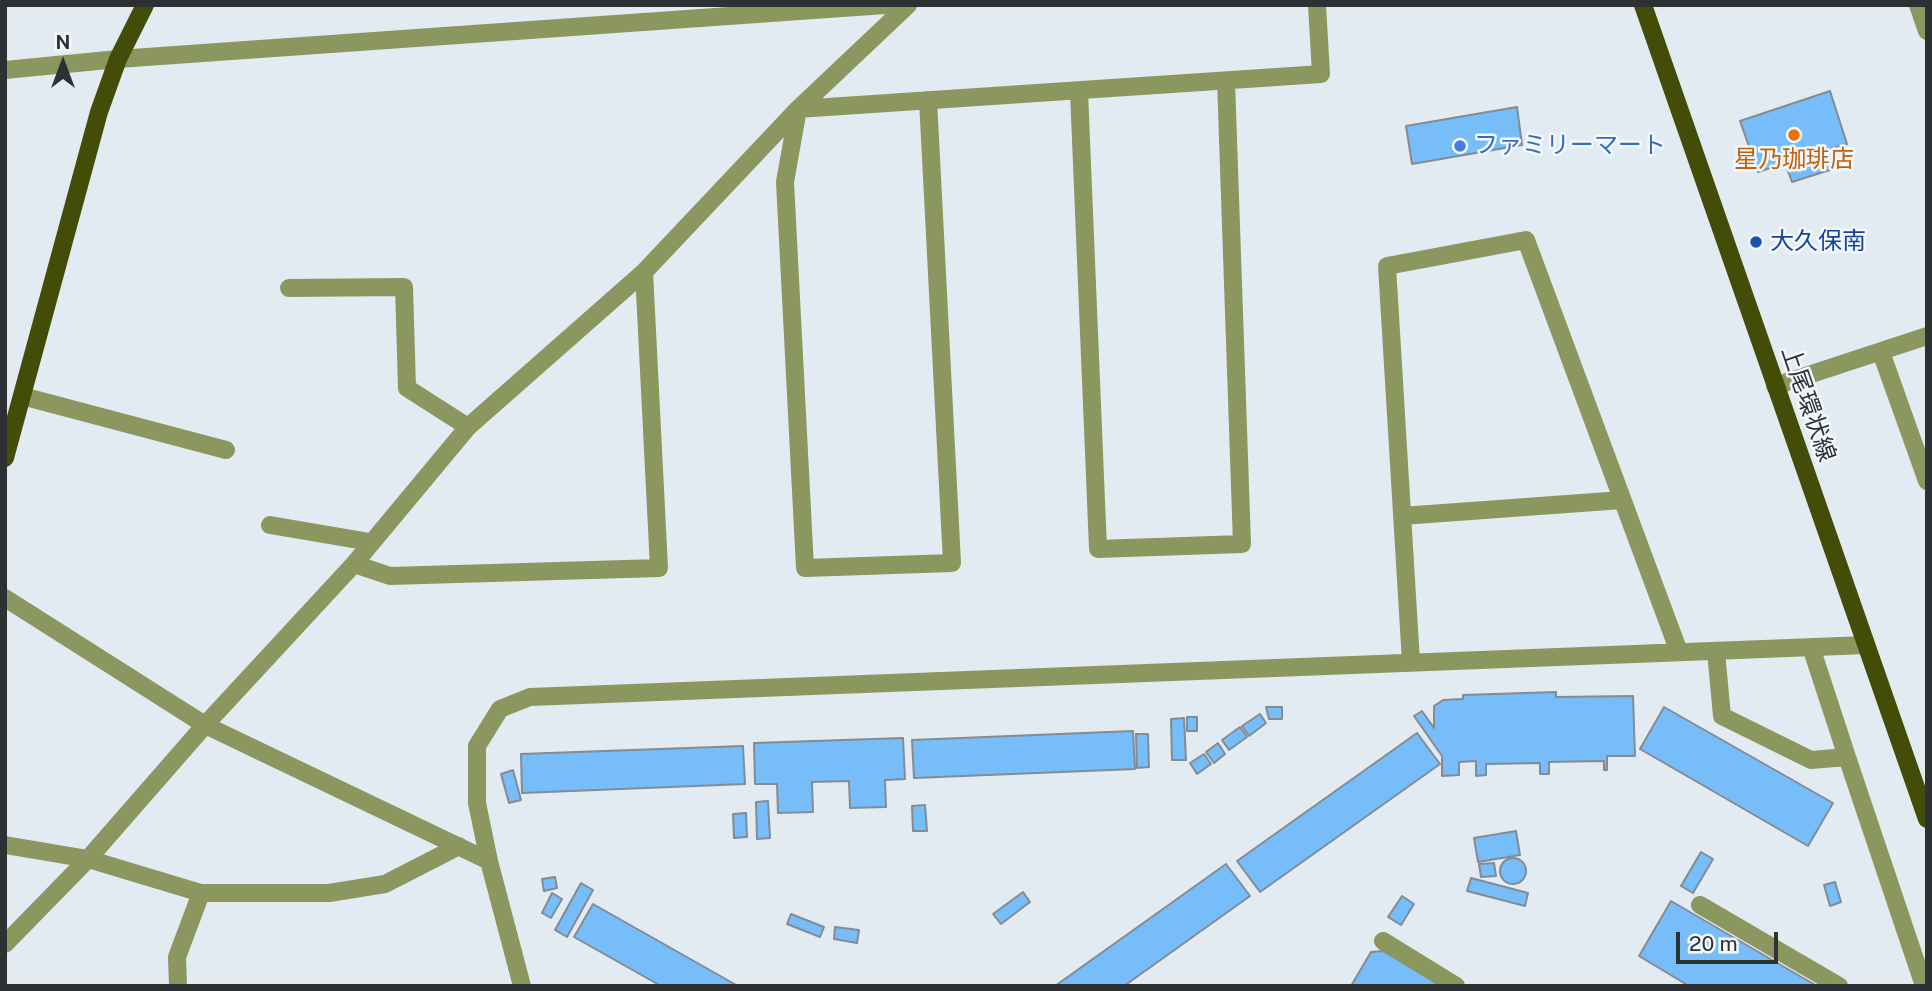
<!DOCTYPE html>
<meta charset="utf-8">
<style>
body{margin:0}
#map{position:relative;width:1932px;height:991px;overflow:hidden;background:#e3ebf2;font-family:"Public Sans",sans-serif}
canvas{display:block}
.frame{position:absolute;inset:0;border:7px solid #2e3134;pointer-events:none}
.north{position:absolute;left:28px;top:28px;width:70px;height:70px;-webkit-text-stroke:5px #f2f8fe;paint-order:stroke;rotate:0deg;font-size:19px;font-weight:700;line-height:28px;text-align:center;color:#2e3134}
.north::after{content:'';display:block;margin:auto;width:24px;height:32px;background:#2e3134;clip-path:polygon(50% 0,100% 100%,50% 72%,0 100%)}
.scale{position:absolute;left:1676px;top:932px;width:102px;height:32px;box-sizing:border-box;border:4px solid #2e3134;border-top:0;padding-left:9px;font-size:21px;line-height:24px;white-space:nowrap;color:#2e3134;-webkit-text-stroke:5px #f2f8fe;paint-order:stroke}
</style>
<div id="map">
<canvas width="1932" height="991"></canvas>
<div class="frame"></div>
<div class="north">N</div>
<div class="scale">20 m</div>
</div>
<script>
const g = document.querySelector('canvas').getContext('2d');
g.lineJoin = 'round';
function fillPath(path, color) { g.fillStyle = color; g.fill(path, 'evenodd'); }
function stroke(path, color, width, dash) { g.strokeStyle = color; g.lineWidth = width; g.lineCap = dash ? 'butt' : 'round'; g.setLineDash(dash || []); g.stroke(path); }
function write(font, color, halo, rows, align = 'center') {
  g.font = font + ' "Public Sans","Noto Sans JP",sans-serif'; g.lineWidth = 5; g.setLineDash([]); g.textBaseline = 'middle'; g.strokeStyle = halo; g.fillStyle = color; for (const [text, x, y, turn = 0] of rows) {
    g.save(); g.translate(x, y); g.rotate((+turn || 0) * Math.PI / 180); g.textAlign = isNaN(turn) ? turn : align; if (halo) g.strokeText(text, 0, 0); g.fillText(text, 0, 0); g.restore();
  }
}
const building = new Path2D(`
 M1830 91 1847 144 1830 149 1836 168 1792 182 1785 163 1758 172 1740 121Z
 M1517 107 1522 145 1412 164 1406 126Z
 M1556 692V697L1633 696 1635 756H1607V770H1604V761L1549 762V774H1540V763L1486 764V775L1476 776V761L1459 762V775L1442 776V756L1414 716 1422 711 1434 728V706L1443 700 1463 699V695Z
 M1266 707H1282V719H1269Z
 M1664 707 1833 803 1808 846 1640 749Z
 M1260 714 1266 723 1249 736 1242 726Z
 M1187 717H1197V731H1187Z
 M1184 718 1186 760H1172L1171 719Z
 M1240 727 1247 737 1229 750 1222 740Z
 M1133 731 1135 769 914 778 912 740Z
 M1417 733 1440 764 1260 892 1237 861Z
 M1136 734H1148L1149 767 1137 768Z
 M903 738 905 779 885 780 886 807 850 808 849 781 812 782 813 812 778 813 777 784H755L754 743Z
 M1218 743 1225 754 1214 763 1206 752Z
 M743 746 745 784 522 793 521 754Z
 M1204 754 1211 764 1197 774 1190 763Z
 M513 770 521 800 509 803 501 774Z
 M768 801 770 838 757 839 756 802Z
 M925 805 927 831H913L912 806Z
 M746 813 747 837 734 838 733 814Z
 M1516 831 1520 855 1478 862 1474 838Z
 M1701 852 1713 859 1693 893 1681 886Z
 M1500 871a13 13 0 1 1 26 0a13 13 0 1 1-26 0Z
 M1494 863 1496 876 1481 877 1479 864Z
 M1226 864 1250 896 1124 986H1055Z
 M555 877 557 888 544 891 542 879Z
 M1471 878 1528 893 1525 906 1467 891Z
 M1835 882 1841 902 1830 906 1824 885Z
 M581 883 593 890 567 937 555 930Z
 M1023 892 1030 902 1001 924 993 914Z
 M552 893 562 899 551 918 542 913Z
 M1402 896 1414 904 1401 925 1388 917Z
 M1671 901 1817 986H1689L1639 956Z
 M593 904 738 986H661L574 937Z
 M791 914 824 927 820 937 787 924Z
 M835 927 859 930 857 943 834 939Z
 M1383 951 1443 986H1351L1371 952Z`);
fillPath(building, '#76bdf9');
stroke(building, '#848b92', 2);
stroke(new Path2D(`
 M1918 5 1927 31
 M5 70 118 59 885 5
 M1079 92 1098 549 1242 544 1226 81
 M928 100 952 563 805 568 785 182 798 109 1321 74 1317 5
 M289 288 404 287 407 388 468 427
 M1881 352 1927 481
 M1775 386 1927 336
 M22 396 226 450
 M1402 516 1622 500
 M270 525 370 542
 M354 564 390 576 659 568 644 272
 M5 598 205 725 489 861
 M1716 652 1722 716 1811 760 1847 757 1811 647
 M1411 662 1387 266 1526 240 1679 652
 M1847 757 1924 986
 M5 845 88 859 201 893H329L385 884 459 846
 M1700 905 1839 986
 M1383 941 1456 986
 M5 944 88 859 205 725 354 564 468 427 644 272 798 109 908 5
 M178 986 177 957 201 893
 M522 986 489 861 477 803V746L500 709 530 697 1866 645`), '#8c965f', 18);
stroke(new Path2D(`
 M1643 5 1927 819
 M5 458 99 112 118 59 145 5`), '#444d07', 18);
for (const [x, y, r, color] of [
 [1794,135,7,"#e8710a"],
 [1460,146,7,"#3f7fe0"],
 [1756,242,7,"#1a4fb4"]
]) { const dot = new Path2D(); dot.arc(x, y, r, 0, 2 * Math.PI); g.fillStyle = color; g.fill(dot); stroke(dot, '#f2f8fe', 2.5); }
write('24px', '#366cbe', '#f2f8fe', [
 ["ファミリーマート",1474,146]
], 'left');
write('24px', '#c56008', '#f2f8fe', [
 ["星乃珈琲店",1794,160]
]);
write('24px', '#164399', '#f2f8fe', [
 ["大久保南",1770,242]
], 'left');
write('24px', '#2e3134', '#f2f8fe', [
 ["上尾環状線",1808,404,71]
]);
</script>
